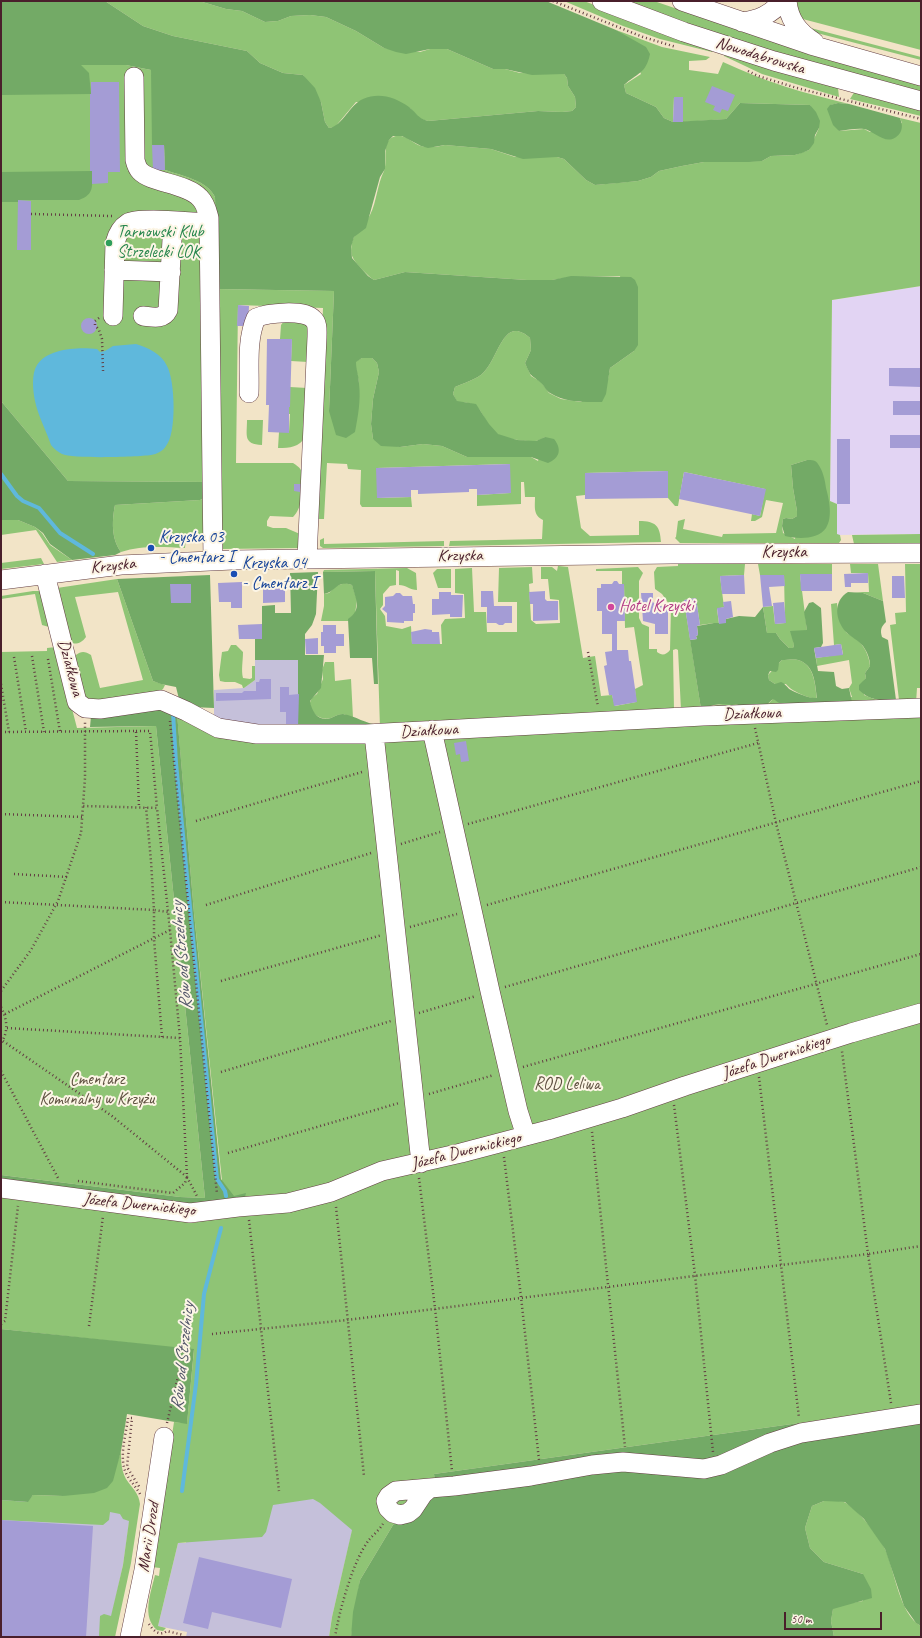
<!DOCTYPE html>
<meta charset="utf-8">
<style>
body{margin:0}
#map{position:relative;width:922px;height:1638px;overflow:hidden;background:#f2e4c7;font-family:Caveat,sans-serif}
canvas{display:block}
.frame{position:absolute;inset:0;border:2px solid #4a1f2b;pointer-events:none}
.scale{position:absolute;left:784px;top:1612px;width:98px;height:18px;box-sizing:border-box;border:2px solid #4a1f2b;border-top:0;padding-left:5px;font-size:12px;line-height:14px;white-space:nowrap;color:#4a1f2b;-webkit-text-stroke:3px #fcf5e5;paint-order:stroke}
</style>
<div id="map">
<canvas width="922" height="1638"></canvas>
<div class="frame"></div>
<div class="scale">50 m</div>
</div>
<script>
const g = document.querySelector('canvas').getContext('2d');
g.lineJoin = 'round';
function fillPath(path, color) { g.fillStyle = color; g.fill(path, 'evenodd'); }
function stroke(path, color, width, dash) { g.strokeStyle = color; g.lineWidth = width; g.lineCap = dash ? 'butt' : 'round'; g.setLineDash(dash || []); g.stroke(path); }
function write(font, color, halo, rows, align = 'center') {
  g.font = font + ' Caveat,sans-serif'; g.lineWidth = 4; g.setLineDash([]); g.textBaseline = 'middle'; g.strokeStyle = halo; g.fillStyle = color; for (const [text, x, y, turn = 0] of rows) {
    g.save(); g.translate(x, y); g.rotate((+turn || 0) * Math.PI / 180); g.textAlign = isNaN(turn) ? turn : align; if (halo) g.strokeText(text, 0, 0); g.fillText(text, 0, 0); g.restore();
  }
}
fillPath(new Path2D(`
 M921 286V534L837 535V504L830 501 832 300Z`), '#e2d4f3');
fillPath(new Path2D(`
 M255 660H298V727L258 725 214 719V690L244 688 255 680Z
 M363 1484 332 1617 329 1637H186L187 1632 158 1626 178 1543H186L184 1516Z
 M1 1500 131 1509 123 1565 107 1637H1Z`), '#c5c0da');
fillPath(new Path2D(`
 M105 1H199L226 9 242 11 265 22 278 21 291 16 310 15 326 17 356 31 384 48 420 52 430 49H447L493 69H505L520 73 564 74 567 78 568 86 575 97 576 107 572 111 562 112 538 111 428 121 420 119 410 108 356 102 335 127 329 128 325 122 321 102 303 75 283 73 260 63 247 51 173 36 143 26Z
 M564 1H584L712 50V52L660 39 623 26Z
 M622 1H654L762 38 921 81V93L763 51Z
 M792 1H921V50L795 17Z
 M803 26 921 57V60L813 32Z
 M616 30 662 47 710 57 706 60 689 61V70L718 74 723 62C766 82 803 93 849 104L838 103 831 105 839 131 864 129 870 132 902 123 900 118 921 123V286L832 300 830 501 837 504V534L840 535 841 540 839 543H680L675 538 676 537 678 521 685 519 683 529 722 537 723 534 776 533 783 503 766 500 762 517 755 521H751L752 514 760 516 765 489 684 472 678 506H675L668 498 667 471 585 473V495L576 496 581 528 590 536 639 535V521C656 521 660 526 661 542L449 546 450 541 542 539 543 520C533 515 535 507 535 497H525L524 482H521V504L477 506V495L510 493 509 464 377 468 378 498 411 497 412 507H362L360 504 361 470 348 469 347 464 327 463 324 519H317L315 516 323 308 238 305 236 463H293C296 465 300 467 302 472 307 482 302 509 293 517L270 516 267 521V526L273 528H286L300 534 301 548 221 549 210 482 68 481 1 401V65H126L151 70 164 145 165 170C182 176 207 180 215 197L217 289 334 291 329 411 359 382 356 369V361L362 358H372L377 363 379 372 373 399 371 424 373 439 400 447 423 444 442 446 467 457H531L538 461 545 437C542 439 539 440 536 441 528 442 504 439 497 434 479 421 488 402 457 402L453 394 455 387C464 383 477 379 483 373 499 358 503 314 530 338L531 350 525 363 531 376 541 382 549 393 561 399 581 402 608 379 610 368 634 351 620 276 571 277 552 280H527L405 272 374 280C368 276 356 264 353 258 350 253 351 242 354 237 359 230 366 223 370 215 377 201 377 185 384 171 388 162 381 142 393 137 403 132 412 143 421 146 428 148 438 147 445 145L491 149 515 157H557L564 159 586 180 595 185 638 181 651 177 659 171 682 166 704 162 762 161 771 156 795 155 809 150 819 128 810 105 740 103 726 119 683 122V98L674 97 673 122 664 118 656 107 626 93 624 85 641 74 626 37ZM807 460 795 539 783 533 782 526 783 519 786 518 792 519 797 516V511L793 488 791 465Z
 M725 54 810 81 838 88 839 97 762 74 724 56Z
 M855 91 921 107V116L850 99Z
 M301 319 310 329 308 362 291 361 292 339H280L281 325 284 321Z
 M290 387 307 388 306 437C298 447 291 448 278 448L279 432H289L290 414H288Z
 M247 420H263L262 445C243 444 247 436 247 420Z
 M209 496 204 539 186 538 185 548C164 547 142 545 121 552 111 539 112 520 115 505L200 500Z
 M1 520H18L35 527 42 533 50 545 72 560 57 562 36 530 1 535Z
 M921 534V543L854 544 852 535Z
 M324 538V544L444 541V546L323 548 320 546V540Z
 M41 558 44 564 1 569V563Z
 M678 564H745L744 575 720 576 724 607 717 609 719 624 714 623 700 625 696 598 684 600 701 709 722 704H735L745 707 769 703 773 699 777 700 780 704 852 697 849 688 852 683 849 660 817 666 816 658 843 654 841 644 834 645 831 604 837 603C837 609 843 628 847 633 849 635 853 636 855 638 864 645 869 655 870 666L865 673 866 678 863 682 864 695 879 701 899 700 890 625 896 624 895 613 906 612 905 564H921V688H917L916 703 380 728 375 571 323 572 324 570 407 568 416 573 417 590C410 590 406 585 399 585V571L396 570V585L390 586 383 594V605L380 609 385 616 386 626 402 629 411 626 412 644H442L441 625 445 619 465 618 464 594 455 593V569L472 568 474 612H486L487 632H517V602H498L499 568 532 567 533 583 529 584 531 620 536 624 560 623 559 600 550 599 548 579H541V567H552L557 571 558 566 568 567 583 658 595 656 601 696 612 695 615 706 636 702 635 689 643 685 634 627 625 628 624 584H622V571H596V569L638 567 643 573 639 581V618L642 624 649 627V649H657V652C662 656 666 655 670 650L671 607 662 594 655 589 654 572 657 567 678 566ZM676 649 678 650 681 710H674L673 650Z
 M758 564H832V574L800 575 807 630 793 638 794 645 793 648H789L780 639 776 633H767L763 607 773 606 775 624 785 623 784 575H760Z
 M850 564H878L883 601 863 593 854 592H869L868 573H851Z
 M437 569H451V588H438L433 573Z
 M117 579 153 681 165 685 163 689 157 694 94 702 84 697 73 662 76 655C81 651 85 651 91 655L100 688 143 680 118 592 75 597 86 637C81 644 75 645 67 642L57 588Z
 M345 583 352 585 357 600 355 614 349 619V621H321L324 606V594L329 593 336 586Z
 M33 591H42L49 627 42 625 35 594 1 599V596Z
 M231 645H236L243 652C243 661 241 670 243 678L250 679 252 678V666H255V680L244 688H243L242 685 235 682H225L220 681 219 675 222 652 228 651Z
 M56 647 77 728 156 726 205 1198 180 1197 1 1175V652L47 651V648Z
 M782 660C787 660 794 659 798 660 815 665 815 685 817 699 808 698 791 691 786 684H775L769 680 768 675Z
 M325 662H334L335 681 351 679 353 718C350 717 346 715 344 714 339 714 335 716 331 718 321 721 311 714 310 704 310 699 313 697 317 694L323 679 322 670Z
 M921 711V1406L434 1474 436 1490 411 1515 393 1525 360 1580 351 1637H329L332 1617 352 1530 320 1503 313 1499 273 1505 266 1532 262 1537 178 1543 158 1626 166 1628 163 1631 157 1630C141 1617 151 1592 155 1575L159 1576 160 1568 152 1567 174 1422 187 1423 194 1350 1 1329V1193L166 1215C199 1228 200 1225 224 1200L194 913 177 714 213 731Z
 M121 1451C121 1460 121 1470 126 1479 132 1488 139 1493 140 1504L131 1563 115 1637H99L100 1616 104 1614 111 1616 123 1565 129 1521 123 1519 120 1514 110 1512 109 1520 103 1525 1 1520V1500L27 1502 33 1495 63 1496 117 1463Z
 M824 1501C830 1501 841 1500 846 1503 859 1511 878 1535 885 1549 895 1571 899 1614 921 1626V1637H834L831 1621 833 1608 845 1604 863 1601V1574L824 1562 810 1548 805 1528 812 1506Z`), '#8fc475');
fillPath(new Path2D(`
 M1 1H105L143 26 173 36 247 51 260 63 283 73 303 75 315 88 321 102 325 122 329 128C343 126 349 105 363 99 379 92 395 97 409 107 417 113 417 118 428 121L538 111 562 112 572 111 576 107 575 97 568 86 567 78 564 74 532 75 505 69H493L447 49H430L406 54 396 52 384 48 356 31 326 17 310 15 291 16 278 21 265 22 242 11 226 9 199 1H546L616 30 646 47 650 54C646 74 637 73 624 85L626 93 656 107 664 118 673 122 726 119 740 103 810 105 816 112 820 121 819 128 815 135 814 143 809 150 802 153 795 155 771 156 762 161 749 162H704L682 166 659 171 651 177 638 181 619 183 595 185 586 180 564 159 557 157 523 159 491 149 445 145 428 148 421 146 402 136H393L389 140 385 151V169L380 177 366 228 354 237 351 247 352 258 368 276 374 280 405 272 527 280H552L571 276 631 277 635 280 638 287V345L634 351 610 368 606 394 602 402C585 402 566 403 550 393 546 391 544 385 540 382 529 373 531 377 525 363L531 350 530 338C503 314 499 358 483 373 477 379 464 383 455 387L453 394 457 401 476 404 489 424 498 434 517 440 536 441 545 437 554 439C562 449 560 458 548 463L531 457H467L442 446 423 444 400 447 381 446 373 439 371 424 373 399 379 372 377 363 372 358H362L356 362C356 370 359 376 359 384 361 400 358 416 355 432L346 438 336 435 329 411 334 291 217 289 215 197C207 180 182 176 165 170L164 145H152L151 70 126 65H81L89 73 91 94 1 95Z
 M838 103 849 104 900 118C902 123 903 128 900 133 888 149 875 131 864 129 857 128 847 130 839 131L833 125 827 109 830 105Z
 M92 171C92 186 95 194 79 200H18V202H1V172Z
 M1 401 68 481 210 482 209 496 200 500 115 505C112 520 111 539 121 552L115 555 72 560 50 544 43 533 35 527 18 520H1Z
 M807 460C812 460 816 460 818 464 823 471 825 480 826 488 829 499 833 517 826 528 818 540 797 539 785 536L782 526 783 519 786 518 792 519 797 516V511L793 488 791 465Z
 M375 571 378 684H374L372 658H350L348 619C363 609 355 598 352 585 336 580 336 592 324 594L323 572Z
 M318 572 316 614 312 625 305 634V655H324L321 688 310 701C312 713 319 722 331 718 335 716 339 714 343 714 356 716 365 724 380 725L298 727V660H255V639H262V606L275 605V613H291L290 573Z
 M210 575 214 708 192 707 179 699 176 687 161 684 153 681 117 579Z
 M848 592 863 593 883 601 886 622C881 627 880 630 882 637L888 640 896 700C882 701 870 701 859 690V685L866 678 865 673 870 666C870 658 867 652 863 646 858 640 851 637 846 632 835 620 833 601 848 592Z
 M813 602 821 608 823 643 821 647 814 648 818 671 834 672 836 686 842 689 849 688 852 702 782 705C773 700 775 695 766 706L745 707 735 704 732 705 722 704 714 705 701 709 690 640 697 639 696 636 698 635 697 626 714 623H726V619L739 616 755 617 763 607 767 633H776L780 639 789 648H793L794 645 790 631 807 630 804 612 809 603ZM782 660C787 660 794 659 798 660 815 665 815 684 817 698 810 699 797 693 791 690 787 688 786 684 781 682L775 684 769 680 768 675 770 671 776 672 778 670 779 663Z
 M160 708 177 713 194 913 221 1179 234 1196 246 1193 245 1197 229 1203 169 1204 1 1182V1175L180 1197 205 1198 156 726 90 727 91 716Z
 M1 1329 194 1349 187 1424 127 1414 121 1451 113 1481 107 1488 94 1493 63 1496 33 1495 28 1502 1 1500Z
 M921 1406V1626L916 1623 904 1606 885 1549 864 1519 845 1502 824 1501 812 1506 805 1528 810 1548 824 1562 863 1574 871 1589 872 1598 833 1609 831 1621 834 1637H351L353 1612 360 1580 393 1525 403 1519 436 1490 434 1474Z`), '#73aa66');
fillPath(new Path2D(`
 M136 344C148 348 161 353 167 366 175 380 177 433 166 446 163 451 157 454 151 455 137 457 73 459 62 454 58 452 54 449 51 445 46 430 38 416 35 401 33 392 31 374 37 365 48 348 79 347 97 349L100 352 105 351 113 346Z`), '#5fb8dc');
stroke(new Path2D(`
 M1 474 17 496 23 501 39 508 60 533 93 554
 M173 712 176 763 196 969 217 1179 225 1191 226 1196
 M182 1491 196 1384 204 1294 221 1228`), '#5fb8dc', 4);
fillPath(new Path2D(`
 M91 82H119L120 172H108V183L92 184V171H90V94H91Z
 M712 86 735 95 728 111 722 109 720 113 713 110 715 106 705 102Z
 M674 97H683V122H673Z
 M152 145H164L165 170H153Z
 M18 200 31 201V250H17Z
 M238 305 249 306 248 326H237Z
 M81 326a8 8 0 1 1 16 0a8 8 0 1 1-16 0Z
 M267 339H292L290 407H289V433L268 432 269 405H266Z
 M889 368H921V387L889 386Z
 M893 401H921V415H893Z
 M890 435H921V448H890Z
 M837 439H850V504H837Z
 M510 464 511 493 477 495V489H469V492L418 494V490H411V497L377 498 376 468Z
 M668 471V498L585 499V473Z
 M684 472 766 489 760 516 679 499Z
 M294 484H301L300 492 294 491Z
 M868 573V583H851V587H845L844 574Z
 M800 574H832V591H801Z
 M744 575 745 594H722L720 576Z
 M760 575H784L785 586 769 587 772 606 763 607Z
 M892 576H904L905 598H892Z
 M614 581H617L619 584H624L625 621H617V650H628L629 661H631L637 702 614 706 612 695H609L604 666 607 665 605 652 612 651V634H602V611H597V588H601V584H612Z
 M242 582V608H231V602H219L218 583Z
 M263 582H285V602L263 603Z
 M170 584H191V603H171Z
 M481 591H493L494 606H512V623H505L503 625H499L496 623H487V607H481Z
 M545 591V599L547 601H558V620L533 621V604H530L529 592Z
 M439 592H451V595H463L462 617H450V614L432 615V599H439Z
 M396 593H400L403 596H412L413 604H415V613H413V621H404V623L387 622V613L382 609 385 606V597L393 596Z
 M641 593H653V602L657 606H668V634H655V624L643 621Z
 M696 598 700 625 697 626 698 635 696 636 697 639 690 640 684 600Z
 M731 601 733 617 726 619V623L719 624 717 608 724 607 723 602Z
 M784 602 786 623 775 624 773 603Z
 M262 624V639H239L238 625Z
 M323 625H336V634H344V646H336V653H324V646H321V632H323Z
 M425 629 432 630V632H439L440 644H412L411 632Z
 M318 638V654H306L305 639Z
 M841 644 843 655 816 658 814 648Z
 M260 679H271V699L216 701V693H242L244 691H256V682H259Z
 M280 687H289V695L299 694 298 727H286V712H280Z
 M466 741 469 761 461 762 460 754 456 755 454 743Z
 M1 1520 93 1526 86 1637H1Z
 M199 1557 292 1579 281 1628 212 1612 208 1629 183 1623Z`), '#a49cd5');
const minor = new Path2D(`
 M602 1 684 32 774 61 921 101
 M682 1 811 45 921 76
 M787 1C789 20 798 32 814 42
 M742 22C758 20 771 15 782 1
 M134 77 135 160C136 164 137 168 140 171 151 183 187 183 200 198 206 204 207 211 209 218L213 561
 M114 270 171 272
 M113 316 115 243C117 235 120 228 128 223 138 217 193 222 209 223
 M143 316C153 317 163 320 168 310L173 222
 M249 393C250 369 246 341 256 318 267 313 304 309 313 319 318 323 317 331 317 337L307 559
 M45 574 77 702 85 708 100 709 161 700 186 711 218 728 257 734H366L703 716 921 708
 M1 580 121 565 233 560 672 554 921 553
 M432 730 490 991 518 1111 526 1136
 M374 734 421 1163
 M1 1188 190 1213 238 1207 288 1203 331 1192 382 1171 461 1153 552 1129 622 1108 685 1086 757 1063 851 1033 921 1013
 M430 1488 423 1494 413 1509 408 1513 400 1515 393 1513 388 1508 386 1501 389 1496 396 1491 430 1488 454 1486 531 1476 592 1465 623 1462 704 1469 721 1465 770 1443 801 1433 921 1414
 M130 1637 144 1570 164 1437`);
stroke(minor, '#633d42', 20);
stroke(new Path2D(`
 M553 1 643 37 676 47
 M748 71 758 76 797 88 921 119
 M31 214 112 216
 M99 318 95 321V325L99 330 102 339 103 371
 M588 652 598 707
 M32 656 44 732
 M14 657 26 732
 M48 659 60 732
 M1 684 9 732
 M170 721 217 1194
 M755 728 776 823 827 1025
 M136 731H150L157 808
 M1 732 136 731 139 807
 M1 814 82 817
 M196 821 362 772
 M468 824 758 743
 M401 844 440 832
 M14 874 67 877
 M1 902 154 910 151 861 146 807
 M206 905 371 853
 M487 905 921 781
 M410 927 457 914
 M221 981 382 935
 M505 987 921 867
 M1 991 31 950 58 901 81 833 85 778V722
 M1 1007C7 1019 9 1031 1 1043
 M419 1013 476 996
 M5 1014 170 930
 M7 1028 180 1038
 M162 1037 154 939V910L168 912
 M3 1041 112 1116 187 1177 180 1038 170 930 157 808 83 806
 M523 1067 921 954
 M1 1071 58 1178
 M221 1072 391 1021
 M759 1077 799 1418
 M429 1094 494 1075
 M674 1105 695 1275 713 1452
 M592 1132 625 1447
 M228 1153 399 1103
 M504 1157 521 1297 539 1460
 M187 1177 198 1198
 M419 1178 435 1308 452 1471
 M78 1181 173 1193 185 1183 187 1177
 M336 1207 364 1476
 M249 1220 279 1491
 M1 1324 5 1321 18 1206
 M89 1326 103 1216
 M212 1334 347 1320 868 1254 842 1051
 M891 1403 868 1254 921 1246
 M167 1423 189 1330
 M140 1494C136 1487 131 1482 127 1475 118 1459 126 1435 128 1418H132L127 1467 140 1488
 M149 1624C153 1630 159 1637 167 1631L183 1635
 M335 1637C339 1612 353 1560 369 1540 373 1535 379 1530 383 1524`), '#633d42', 2.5, [1, 3]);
stroke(minor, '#fff', 19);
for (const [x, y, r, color] of [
 [109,243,4,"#2e9e5b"],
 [151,548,4,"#1a4fb4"],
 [234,574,4,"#1a4fb4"],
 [611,607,4,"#d1479c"]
]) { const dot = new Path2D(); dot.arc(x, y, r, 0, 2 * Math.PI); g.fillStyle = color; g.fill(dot); stroke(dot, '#fcf5e5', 1.5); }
write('17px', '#4a1f2b', '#fcf5e5', [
 ["Nowodąbrowska",760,56,17],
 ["Krzyska",784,553],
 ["Krzyska",460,556,-1],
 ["Krzyska",113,566,-6],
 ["Działkowa",70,668,75],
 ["Działkowa",752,714,-2],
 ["Działkowa",429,731,-3],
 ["Józefa Dwernickiego",776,1057,-18],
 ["Józefa Dwernickiego",466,1151,-14],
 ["Józefa Dwernickiego",139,1205,6],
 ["Marii Drozd",149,1537,-81]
]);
write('17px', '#27864d', '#fcf5e5', [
 ["Tarnowski Klub",117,233],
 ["Strzelecki LOK",117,253]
], 'left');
write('17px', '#164399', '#fcf5e5', [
 ["Krzyska 03",159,538],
 ["- Cmentarz I",159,558],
 ["Krzyska 04",242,564],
 ["- Cmentarz I",242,584]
], 'left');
write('17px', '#b23c85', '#fcf5e5', [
 ["Hotel Krzyski",619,607]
], 'left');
write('17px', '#5f5141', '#fcf5e5', [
 ["Cmentarz",97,1080],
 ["Komunalny w Krzyżu",97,1100],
 ["ROD Leliwa",567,1085]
]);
write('italic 18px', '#515569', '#fcf5e5', [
 ["Rów od Strzelnicy",182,956,-95],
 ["Rów od Strzelnicy",183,1357,-84]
]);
</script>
